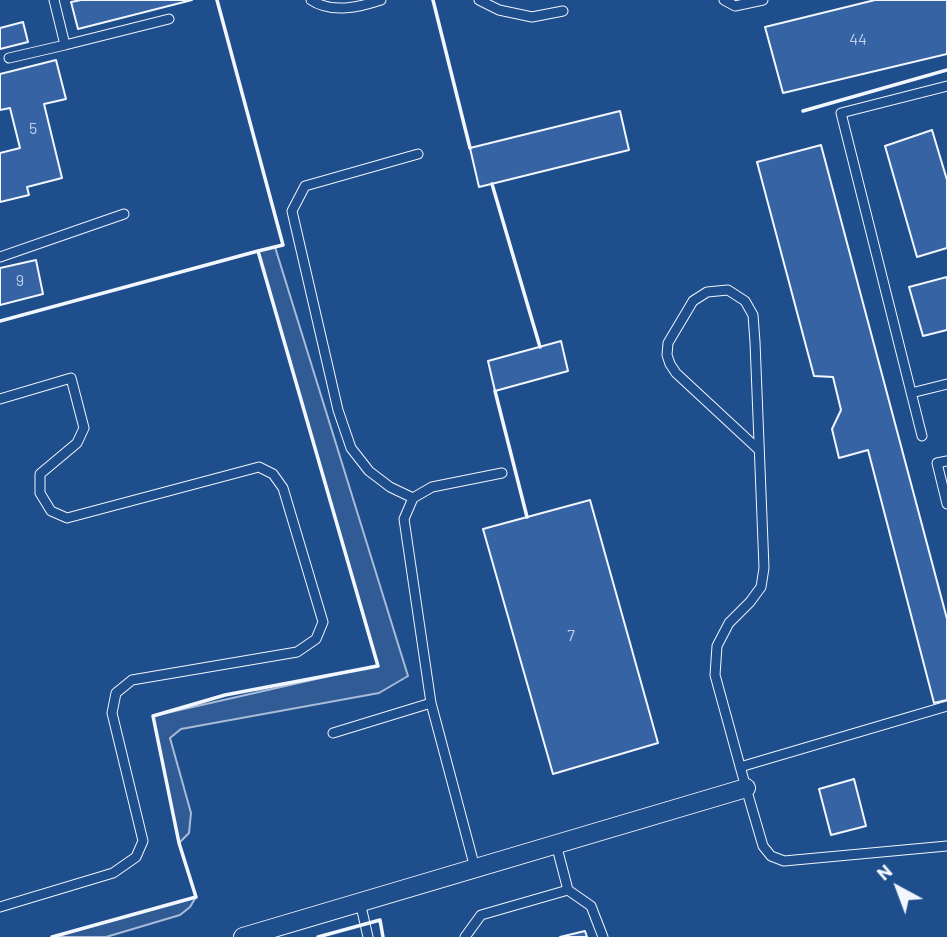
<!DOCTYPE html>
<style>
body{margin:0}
#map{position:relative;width:947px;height:937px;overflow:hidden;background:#1f4e8c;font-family:Barlow,sans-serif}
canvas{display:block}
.north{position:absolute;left:863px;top:853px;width:70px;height:70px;-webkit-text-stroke:5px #1f4e8c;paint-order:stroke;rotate:319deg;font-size:19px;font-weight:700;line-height:28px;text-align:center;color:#f2f6ff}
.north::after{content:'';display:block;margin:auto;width:24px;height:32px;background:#f2f6ff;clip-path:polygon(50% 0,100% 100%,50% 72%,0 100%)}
</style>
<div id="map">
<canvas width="947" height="937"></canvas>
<div class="north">N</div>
</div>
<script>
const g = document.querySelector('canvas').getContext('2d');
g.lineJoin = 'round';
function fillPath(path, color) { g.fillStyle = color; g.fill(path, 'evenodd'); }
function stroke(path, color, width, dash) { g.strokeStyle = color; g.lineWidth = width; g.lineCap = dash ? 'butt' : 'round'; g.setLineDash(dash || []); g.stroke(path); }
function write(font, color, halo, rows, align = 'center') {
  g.font = font + ' Barlow,sans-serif'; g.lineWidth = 5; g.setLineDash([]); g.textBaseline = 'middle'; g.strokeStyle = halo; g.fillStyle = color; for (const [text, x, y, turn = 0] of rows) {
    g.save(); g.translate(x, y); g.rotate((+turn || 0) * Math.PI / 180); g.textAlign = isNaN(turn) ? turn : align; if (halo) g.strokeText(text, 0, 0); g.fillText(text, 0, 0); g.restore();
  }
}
const green = new Path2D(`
 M275 247 408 676 379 693 181 729 170 738 191 813 189 833 179 843 153 716 378 665 258 251Z
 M196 897 190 907 180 915 106 937H52Z`);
fillPath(green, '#305b95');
stroke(green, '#a8bbd7', 2);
const building = new Path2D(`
 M81 0H192L78 29 71 2Z
 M875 0H947V54L783 93 765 27Z
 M23 22 28 42 0 49V28Z
 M56 60 66 99 44 104 62 178 27 187 29 195 0 202V153L20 148 10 108 0 110V74Z
 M620 111 629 150 479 187 470 148Z
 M932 130 947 180V248L917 257 885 146Z
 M821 145 947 619V700L934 703 868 450 839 458 832 429 841 410 833 377 814 376 757 162Z
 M36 260 43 294 0 305V268Z
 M947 277V330L923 336 909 287Z
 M561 341 568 371 495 391 488 361Z
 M590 500 658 743 553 774 483 529Z
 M854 779 866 826 831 835 819 789Z
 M585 931 587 937H560Z`);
fillPath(building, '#3563a3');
stroke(building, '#f2f6ff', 2);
const lane = new Path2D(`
 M311 0C332 14 360 7 381 0
 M479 0 499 10 532 17 563 11
 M724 0 735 6 763 0
 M65 45 169 19
 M9 58 65 45 54 0
 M0 257 124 214
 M911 393 947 384
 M0 399 71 378 84 428 77 443 40 474V493L51 511 67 518 259 467 273 474 283 488 323 622 316 639 297 652 132 680 116 693 112 713 143 841 136 857 113 873 0 907
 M922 436 841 113 947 86
 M759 450 676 373 670 364 667 355 668 343 693 301 707 292 728 290 745 301 753 315 755 342 764 568 761 587 750 602 729 623 717 646 715 675 746 788 763 846 771 856 784 861 947 846
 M947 461 937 463 947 504
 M413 498 390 487 369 471 351 448 338 410 292 211 305 186 418 154
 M333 733 431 703
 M740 767 947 706
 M556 844 568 890 591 906 603 937
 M475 868 431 703 404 519 413 498 432 487 502 473
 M360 902 368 937
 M465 937 481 915 568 890`);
const street = new Path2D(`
 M243 937 746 788`);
stroke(lane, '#f2f6ff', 11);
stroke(street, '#f2f6ff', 20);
stroke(lane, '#1f4e8c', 9);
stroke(street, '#1f4e8c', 18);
stroke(new Path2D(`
 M433 0 470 148
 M803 111 947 70
 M492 184 540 347
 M0 321 258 251
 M495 391 527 517
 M52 937 196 897 179 843 153 716 225 695 378 666 258 251 283 245 217 0
 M318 937 380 920 383 937`), '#f2f6ff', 3.5);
write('16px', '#c3d1e8', null, [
 ["44",858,40],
 ["5",33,129],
 ["9",20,281],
 ["7",571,636]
]);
</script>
